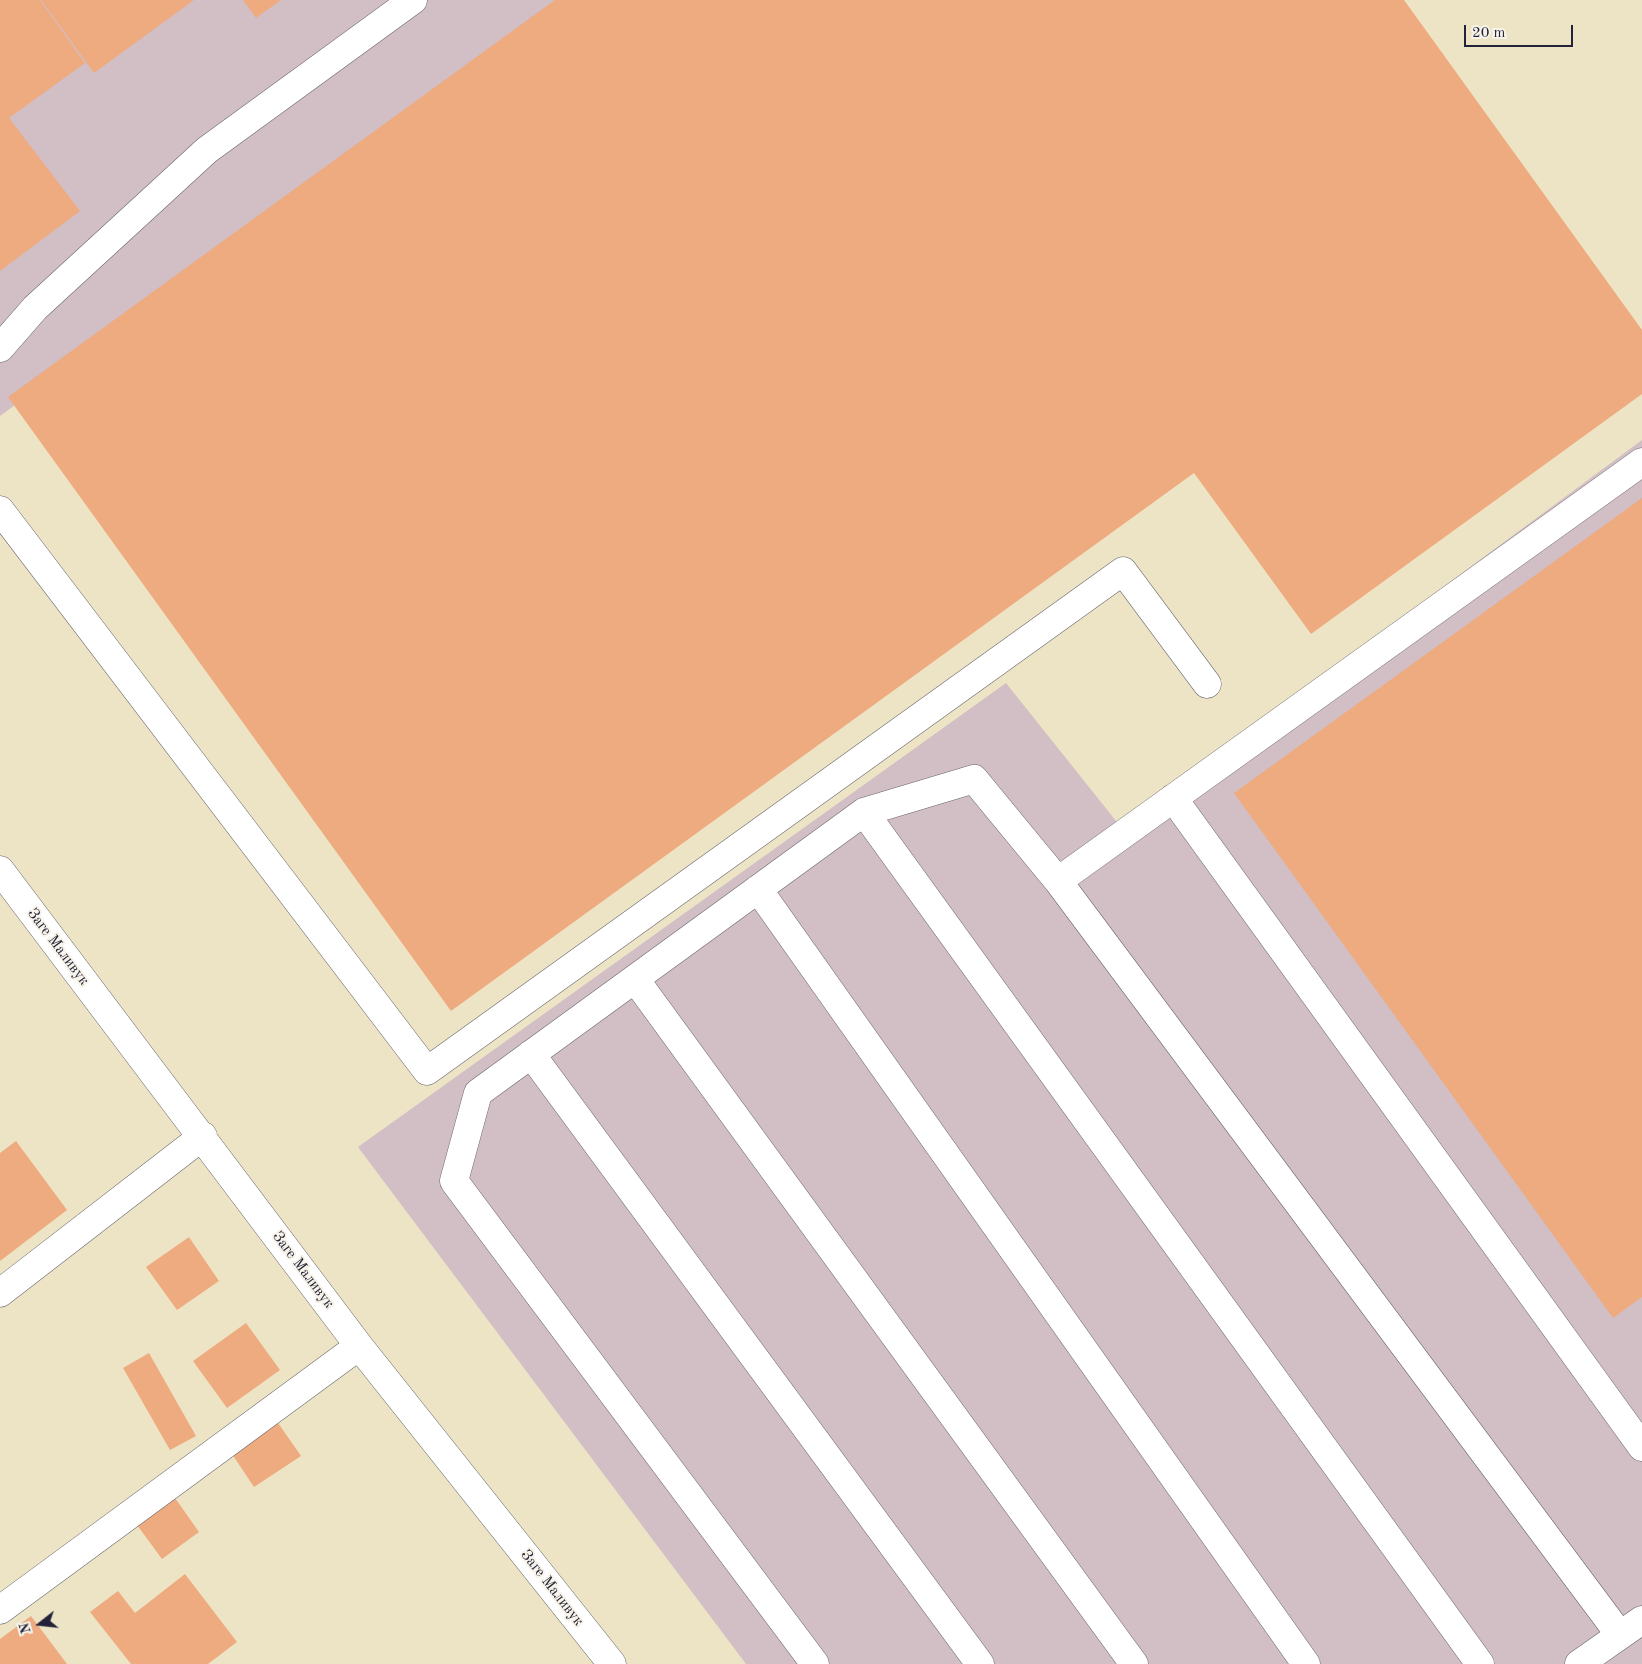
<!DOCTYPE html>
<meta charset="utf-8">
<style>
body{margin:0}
#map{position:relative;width:1642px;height:1664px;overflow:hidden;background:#ede4c6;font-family:"Old Standard TT",serif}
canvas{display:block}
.north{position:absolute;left:15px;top:1599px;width:50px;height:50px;-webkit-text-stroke:4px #f7f3e8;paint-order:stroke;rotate:254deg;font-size:14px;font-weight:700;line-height:20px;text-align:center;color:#22223b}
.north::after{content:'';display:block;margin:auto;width:18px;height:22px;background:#22223b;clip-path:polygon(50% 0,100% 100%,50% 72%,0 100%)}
.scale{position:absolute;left:1464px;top:25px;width:109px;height:22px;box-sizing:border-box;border:2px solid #22223b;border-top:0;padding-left:6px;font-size:15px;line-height:18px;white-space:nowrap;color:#22223b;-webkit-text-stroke:4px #f7f3e8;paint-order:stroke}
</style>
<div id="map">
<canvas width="1642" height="1664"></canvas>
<div class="north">N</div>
<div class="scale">20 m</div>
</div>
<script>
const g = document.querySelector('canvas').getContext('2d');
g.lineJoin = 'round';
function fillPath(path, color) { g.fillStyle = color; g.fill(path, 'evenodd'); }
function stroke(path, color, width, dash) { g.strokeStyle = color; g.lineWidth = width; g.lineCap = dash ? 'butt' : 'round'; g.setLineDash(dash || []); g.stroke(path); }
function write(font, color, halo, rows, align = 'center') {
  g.font = font + ' "Old Standard TT",serif'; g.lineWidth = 4; g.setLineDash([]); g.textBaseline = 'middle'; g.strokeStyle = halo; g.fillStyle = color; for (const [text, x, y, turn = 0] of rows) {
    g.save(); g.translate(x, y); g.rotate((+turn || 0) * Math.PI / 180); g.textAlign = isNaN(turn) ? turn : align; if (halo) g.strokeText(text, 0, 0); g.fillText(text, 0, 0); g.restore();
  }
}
fillPath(new Path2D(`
 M0 0H571L0 416Z
 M1642 440V1664H746L358 1147 1006 683 1120 826Z`), '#d2bec5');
fillPath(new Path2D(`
 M0 0H40L85 63 9 118 80 211 0 271Z
 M41 0H194L94 73Z
 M243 0H281L256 18Z
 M555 0H1404L1642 330V394L1311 634 1194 473 451 1011 8 397Z
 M1642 498V1297L1613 1318 1234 793Z
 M16 1141 67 1210 0 1261V1153Z
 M189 1237 219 1281 177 1310 146 1267Z
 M246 1323 280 1370 227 1408 193 1361Z
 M149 1353 196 1436 170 1450 123 1368Z
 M276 1420 301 1456 254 1487 230 1451Z
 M175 1498 199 1532 162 1559 137 1525Z
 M185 1574 237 1642 208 1664H131L90 1612 118 1591 135 1613Z
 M31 1616 67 1664H0V1639Z`), '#eeab7f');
const minor = new Path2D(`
 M0 348 35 308 207 150 413 0
 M0 510 427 1071 1123 571 1207 684
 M1173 798 1642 1447
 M864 812 1480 1664
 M0 870 359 1346 612 1664
 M1058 881 1620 1635
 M758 889 1306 1664
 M635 979 1134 1664
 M531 1054 980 1664
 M0 1293 203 1136
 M0 1610 359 1346
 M815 1664 454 1181 478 1093 864 812 974 779 1058 881 1642 462
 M1579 1664 1642 1620`);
stroke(minor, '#69666c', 29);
stroke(minor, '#fff', 28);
write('15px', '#22223b', '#f7f3e8', [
 ["Заге Маливук",58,947,53],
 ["Заге Маливук",303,1270,53],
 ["Заге Маливук",552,1588,52]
]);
</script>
